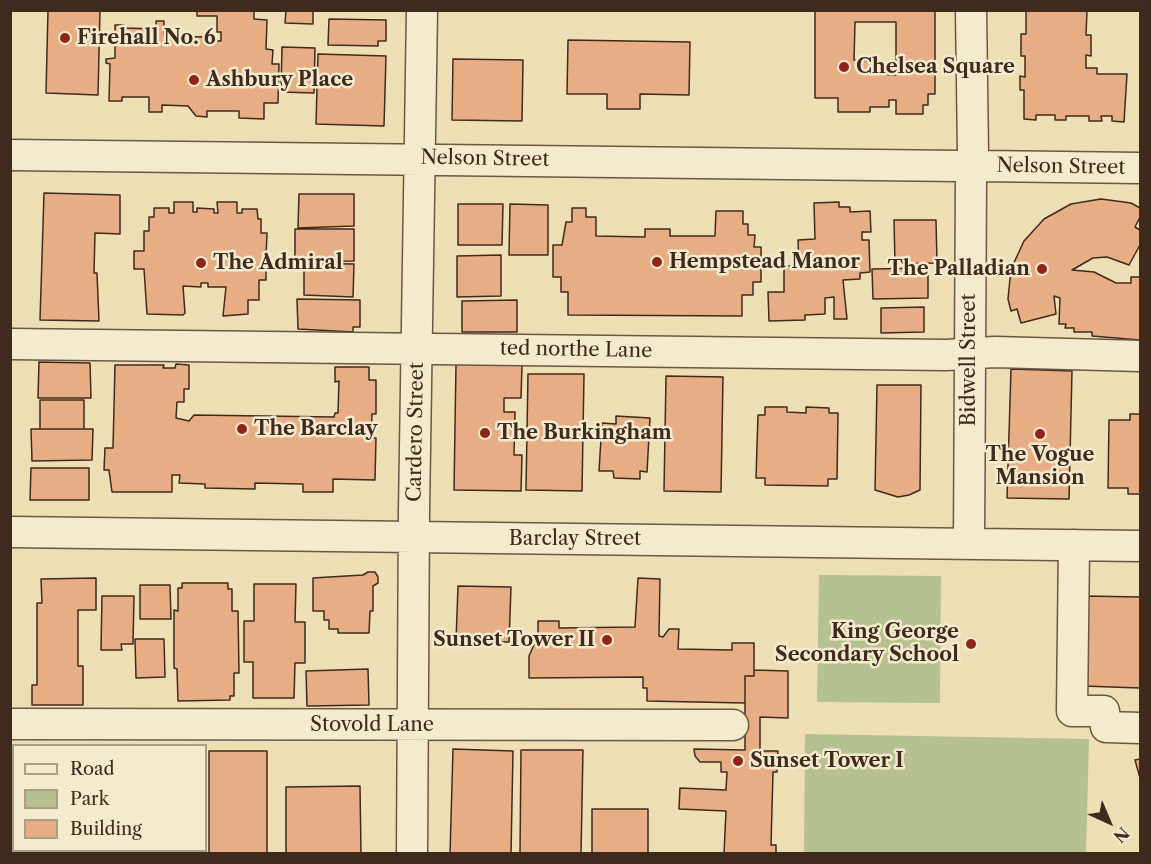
<!DOCTYPE html>
<style>
body{margin:0}
#map{position:relative;width:1151px;height:864px;overflow:hidden;background:#eedeb4;font-family:"Libre Caslon Text",serif}
canvas{display:block}
.frame{position:absolute;inset:0;border:12px solid #3f2a1d;pointer-events:none}
.legend{position:absolute;left:12px;top:744px;width:195px;height:108px;box-sizing:border-box;background:#f4eace;border:2px solid #ac9d87;margin:0;padding:8px 10px;list-style:none;font-size:18px;color:#3f2a1d}
.legend li{display:flex;align-items:center;gap:12px;height:30px}
.legend b{width:30px;border:2px solid #ac9d87}
.north{position:absolute;left:1079px;top:792px;width:60px;height:60px;-webkit-text-stroke:4px #f4eace;paint-order:stroke;rotate:136deg;font-size:16px;font-weight:700;line-height:24px;text-align:center;color:#3f2a1d}
.north::after{content:'';display:block;margin:auto;width:21px;height:27px;background:#3f2a1d;clip-path:polygon(50% 0,100% 100%,50% 72%,0 100%)}
</style>
<div id="map">
<canvas width="1151" height="864"></canvas>
<div class="frame"></div>
<ul class="legend">
<li><b style="height:8px;background:#f4eace"></b>Road</li>
<li><b style="height:16px;background:#b5c290"></b>Park</li>
<li><b style="height:16px;background:#e7ae85"></b>Building</li>
</ul>
<div class="north">N</div>
</div>
<script>
const g = document.querySelector('canvas').getContext('2d');
g.lineJoin = 'round';
function fillPath(path, color) { g.fillStyle = color; g.fill(path, 'evenodd'); }
function stroke(path, color, width, dash) { g.strokeStyle = color; g.lineWidth = width; g.lineCap = dash ? 'butt' : 'round'; g.setLineDash(dash || []); g.stroke(path); }
function write(font, color, halo, rows, align = 'center') {
  g.font = font + ' "Libre Caslon Text",serif'; g.lineWidth = 5; g.setLineDash([]); g.textBaseline = 'middle'; g.strokeStyle = halo; g.fillStyle = color; for (const [text, x, y, turn = 0] of rows) {
    g.save(); g.translate(x, y); g.rotate((+turn || 0) * Math.PI / 180); g.textAlign = isNaN(turn) ? turn : align; if (halo) g.strokeText(text, 0, 0); g.fillText(text, 0, 0); g.restore();
  }
}
fillPath(new Path2D(`
 M819 575 941 576 940 703 817 702Z
 M805 734 1089 739 1086 853H804Z`), '#b5c290');
const building = new Path2D(`
 M48 10H100L98 95 46 93Z
 M197 10H254V19L267 20 266 49 273 50 272 64H279L278 103H264V119L239 118V111H207V117L196 116 188 106 162 105V112H149V97H122V101H109L110 64 106 63V59L115 58V25H124V28L156 29V21H164V36L205 37 204 41H221V32H217V16H197Z
 M286 10H313V24L285 23Z
 M815 10H935V94H928V105H923V114H896V100H889V107H870V112H838V98H815ZM855 22H896V75L874 74V61L854 60Z
 M1026 10H1087L1086 35H1091V56L1086 55V68H1097V74H1127L1124 122 1112 121V116H1101L1102 121H1089V116H1066V120H1055V115H1036V120L1024 119V90H1020V76L1025 77V56H1021V34H1026Z
 M329 19 386 20V41H378V46L328 45Z
 M568 40 690 42 689 95 640 94V109H607V94H567Z
 M282 47 315 48 314 93 281 92Z
 M318 54 386 56 384 126 316 124Z
 M453 59 523 60 522 121 452 120Z
 M44 193 120 195V234L95 233 94 273H97L99 321 40 320Z
 M299 194H354V226L298 228Z
 M1101 199 1131 203 1140 208V217L1135 227 1140 230V245L1129 265 1107 257 1093 258 1072 270 1094 272 1116 283H1131V277H1140V340L1092 336V332H1074V328H1065L1066 324H1059L1060 298 1054 296 1056 314 1021 323 1017 309 1011 311 1008 299 1011 269 1024 241 1044 219 1071 204Z
 M174 202H193V212H197V208L214 209V213H218L217 202H237V213H242V209H257L258 219H261V233H267L266 257H269V268H266V280H259V300H248V314L223 316 226 287H208V283H201V287L183 286 185 313 183 315 147 314 144 269H134V251H144V231H149V217H154V208H169V213H174Z
 M839 202V207H850V212L870 211 871 232H862V240H869L870 272 860 273V279L843 280 847 319H834V297L825 298V314L805 315V320L769 321 768 292H784V266H799L798 240 815 239 814 203Z
 M458 204H503L502 245H458Z
 M510 204 548 205V255H509Z
 M572 208H586V217H596V236L645 237V229H670V236H715L716 211H743V224H748V235H755L754 247H761V282H753V295H742V316L568 315V292H561V277H553V245H562L566 222H572Z
 M894 220H936L937 263 895 264Z
 M295 229H354V261L295 262Z
 M501 255V296L457 297V256Z
 M304 263 354 264 353 297 304 295Z
 M928 268V298L873 299 872 269Z
 M297 299 360 300V327H353V332L298 329Z
 M517 300V332H462V301Z
 M924 307V332L881 333V308Z
 M39 362 90 363 91 398H38Z
 M176 364 189 365V389H184V402H177L176 418 189 421 194 415 334 417 335 413H338L339 381 335 382V367H369V380H376V414H372L371 438H376L375 480 333 479V492H303V484L255 483V489L205 488V484L179 483 180 475H172V492H112L109 470H104L105 448H113L115 365H164L163 368H175Z
 M456 364 522 365 521 398H504V412H515L514 455H522L521 491 454 490Z
 M1011 369 1072 371 1069 499 1007 498Z
 M528 374H584L582 491 526 490Z
 M666 376 723 377 721 492 664 491Z
 M877 385H921L920 490 909 495 898 497 875 490Z
 M40 400H84V429H40Z
 M765 407H787V412L806 413V407L829 408V413H838L837 479H828V486L765 485V478H756L758 415H765Z
 M1130 414H1140V494H1128V488H1108L1109 420H1130Z
 M616 416 650 418 647 472 640 471V479L614 478 613 471H599L602 423 616 424Z
 M31 429H93L92 460 32 461Z
 M31 468H89V500H30Z
 M368 572H375L378 577V583L373 586V611H370L369 633H338V629H329V620H324V611H313V578L363 575Z
 M96 578V610H78V666H83V705H32V685H37V603H42L41 579Z
 M638 578 660 579 659 636 663 637 669 629H679L678 649 732 650V643H754V676H745V703L647 701V688H643V677L529 678V656L538 636V621H559V628L635 627Z
 M182 583H228V589H232V611H238L239 673H234V696H230V700L178 701 177 669 174 668V610L178 611V588H182Z
 M254 584H296L295 622H305V663H295L294 698H253V662H244V621H254Z
 M140 585H170L171 619H140Z
 M458 586 511 587 509 642 456 641Z
 M102 596H134L133 644H121L122 650H101Z
 M1085 596 1140 597V688L1083 686Z
 M135 639H164L165 677 136 678Z
 M368 669 369 705 307 706 306 671Z
 M754 670 788 671V718L760 717V751H778L777 772H773L771 845H776V854H724L726 811 679 809 680 788 726 790 727 772H721V762H700L695 756 694 749 745 750V676H754Z
 M453 749 513 751 511 854H450Z
 M521 750H583L581 854H520Z
 M209 751H267V854H209Z
 M1140 759V778L1135 760Z
 M360 786 361 854H286V787Z
 M592 809H648V854H592Z
 M92 850H107V854H92Z`);
fillPath(building, '#e7ae85');
stroke(building, '#3f2a1d', 1.5);
const minor = new Path2D(`
 M971 10 973 154
 M10 155 959 166
 M982 166 1140 168
 M10 344 946 355 995 352 1140 356
 M10 532 1140 546
 M969 542 971 177
 M1074 545 1072 711H1104L1106 727 1140 728
 M10 724 733 725
 M412 854 414 511 422 10`);
stroke(minor, '#6b5743', 33);
stroke(minor, '#f4eace', 30);
for (const [x, y, r, color] of [
 [65,38,6,"#8f2418"],
 [844,67,6,"#8f2418"],
 [194,80,6,"#8f2418"],
 [657,262,6,"#8f2418"],
 [201,263,6,"#8f2418"],
 [1042,269,6,"#8f2418"],
 [242,429,6,"#8f2418"],
 [485,433,6,"#8f2418"],
 [1040,434,6,"#8f2418"],
 [607,640,6,"#8f2418"],
 [971,644,6,"#8f2418"],
 [738,761,6,"#8f2418"]
]) { const dot = new Path2D(); dot.arc(x, y, r, 0, 2 * Math.PI); g.fillStyle = color; g.fill(dot); stroke(dot, '#f4eace', 2); }
write('bold 20px', '#3f2a1d', '#f4eace', [
 ["Firehall No. 6",77,38],
 ["Chelsea Square",856,67],
 ["Ashbury Place",206,80],
 ["Hempstead Manor",669,262],
 ["The Admiral",213,263],
 ["The Palladian",1030,269,"right"],
 ["The Barclay",254,429],
 ["The Burkingham",497,433],
 ["The Vogue",1040,455,"center"],
 ["Mansion",1040,478,"center"],
 ["King George",959,632,"right"],
 ["Secondary School",959,655,"right"],
 ["Sunset Tower II",595,640,"right"],
 ["Sunset Tower I",750,761]
], 'left');
write('20px', '#3f2a1d', '#f4eace', [
 ["Nelson Street",485,159,1],
 ["Nelson Street",1061,167,1],
 ["ted northe Lane",576,350,1],
 ["Bidwell Street",969,360,-90],
 ["Cardero Street",416,432,-89],
 ["Barclay Street",575,539],
 ["Stovold Lane",372,725]
]);
</script>
